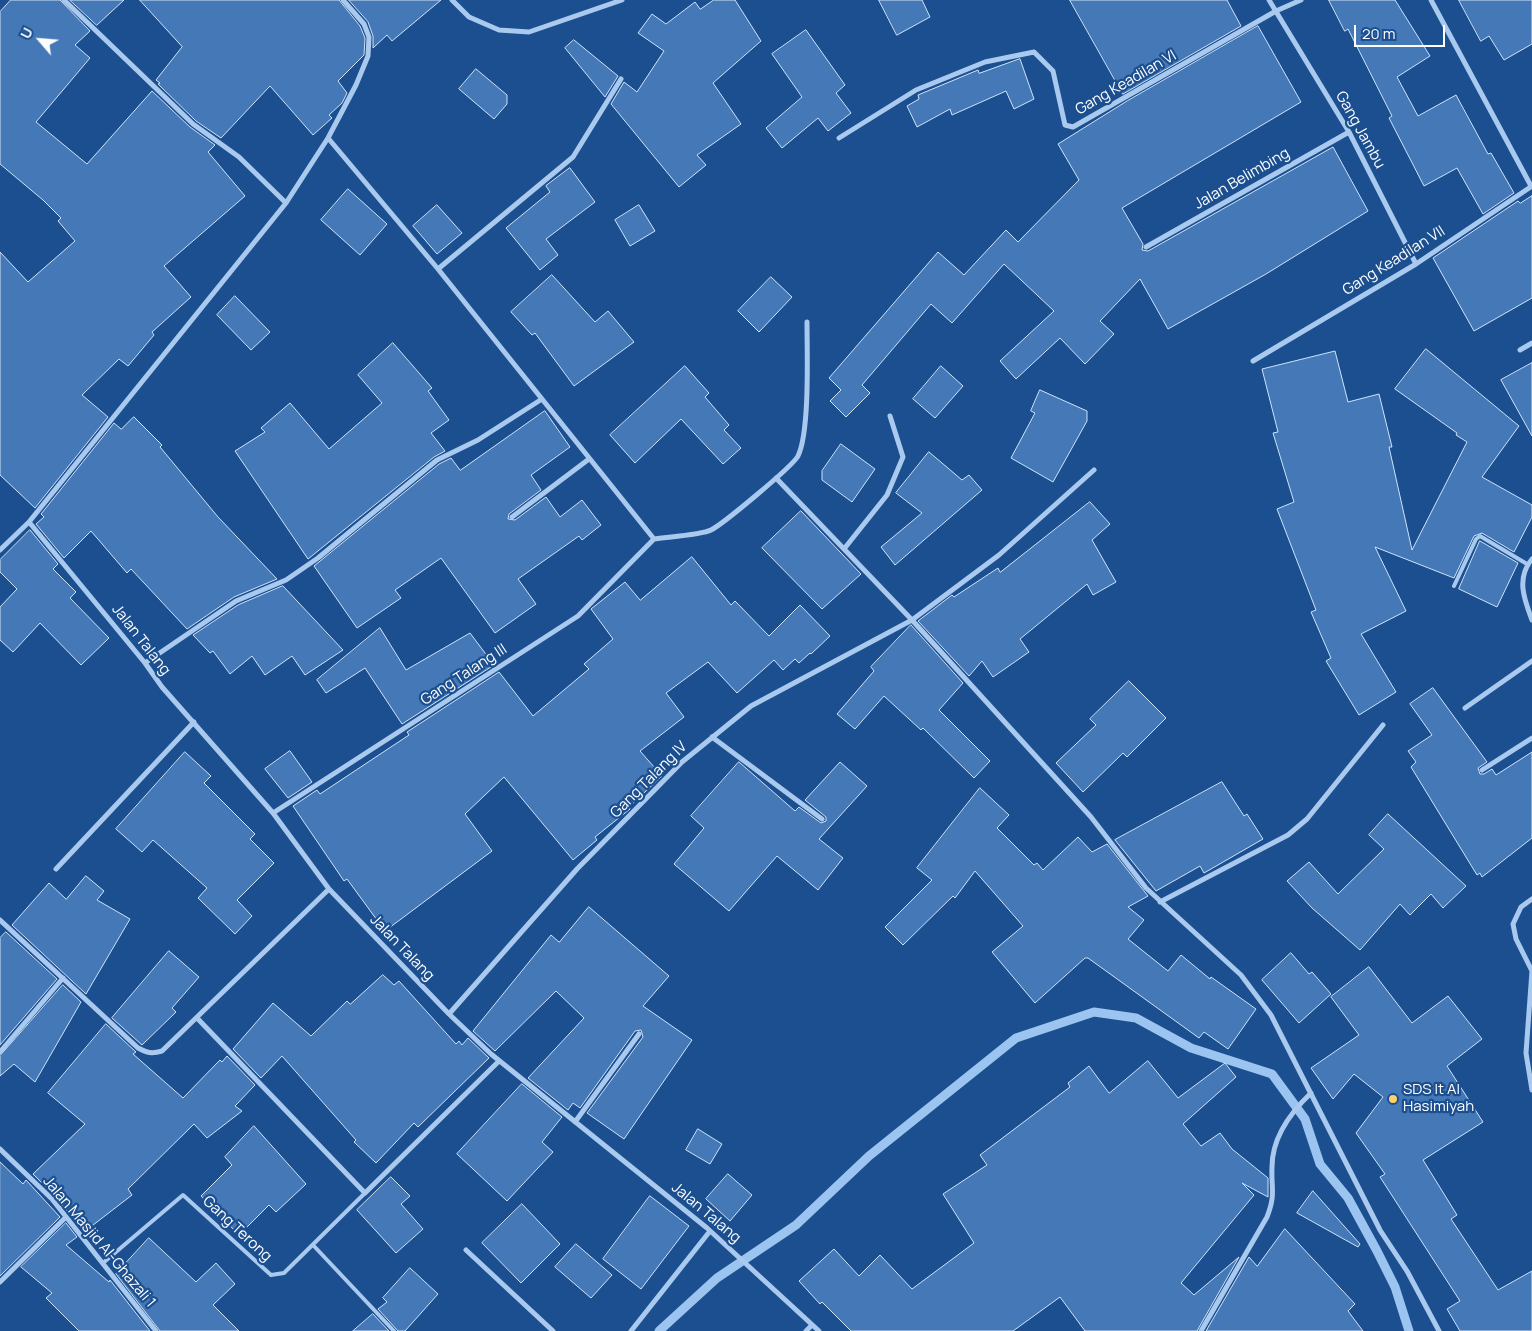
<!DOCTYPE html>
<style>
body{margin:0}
#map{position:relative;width:1532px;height:1331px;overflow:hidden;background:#1b4f8f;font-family:Manrope,sans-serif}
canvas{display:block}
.north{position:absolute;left:15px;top:15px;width:50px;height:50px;-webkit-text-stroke:4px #1b4f8f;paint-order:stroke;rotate:297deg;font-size:14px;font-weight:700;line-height:20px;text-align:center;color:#fff}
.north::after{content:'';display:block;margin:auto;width:18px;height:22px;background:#fff;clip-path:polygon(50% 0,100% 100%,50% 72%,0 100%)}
.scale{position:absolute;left:1354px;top:25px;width:91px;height:22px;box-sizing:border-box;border:2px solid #fff;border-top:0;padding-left:6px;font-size:15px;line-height:18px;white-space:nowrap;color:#fff;-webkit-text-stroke:4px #1b4f8f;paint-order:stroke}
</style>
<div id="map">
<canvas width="1532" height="1331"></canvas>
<div class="north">U</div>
<div class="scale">20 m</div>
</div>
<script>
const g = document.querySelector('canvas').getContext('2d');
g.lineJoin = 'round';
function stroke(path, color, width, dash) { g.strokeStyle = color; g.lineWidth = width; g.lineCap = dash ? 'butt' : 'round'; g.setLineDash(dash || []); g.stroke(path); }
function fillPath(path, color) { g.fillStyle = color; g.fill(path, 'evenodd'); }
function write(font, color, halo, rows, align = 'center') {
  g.font = font + ' Manrope,sans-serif'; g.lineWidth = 4.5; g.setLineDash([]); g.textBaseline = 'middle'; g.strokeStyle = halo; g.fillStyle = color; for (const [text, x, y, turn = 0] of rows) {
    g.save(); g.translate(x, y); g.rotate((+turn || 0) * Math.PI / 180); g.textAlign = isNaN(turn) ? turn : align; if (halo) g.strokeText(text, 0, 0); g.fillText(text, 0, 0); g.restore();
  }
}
stroke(new Path2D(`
 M659 1331 717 1278 796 1225 869 1156 1016 1038 1094 1012 1136 1018 1191 1048 1272 1074 1305 1119 1320 1164 1348 1198 1377 1251 1395 1287 1409 1331`), '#9cc4f0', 9);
const building = new Path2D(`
 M11 0H60L90 31 75 45 90 58 36 122 87 164 152 91 190 127 215 145 208 152 245 196 164 266 191 297 152 332 154 335 128 366 119 359 82 395 108 417 35 508 0 475V252L28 282 75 241 58 221 61 218 43 200 0 164V12Z
 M70 0H124L97 25Z
 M140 0H339L360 26 365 38 364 55 338 81 347 93 342 103 329 115 332 118 313 135 270 86 221 138 196 121 158 84 160 83 156 80 182 47Z
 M349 0H441L392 41 387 35 373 48V36L368 22Z
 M714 0H735L761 41 713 83 741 124 697 155 706 165 679 187 611 104 624 82 637 92 664 51 638 33 652 14 666 24 695 2 700 9Z
 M879 0H922L930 17 897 35Z
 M1070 0H1227L1241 26 1123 94Z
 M1329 0H1395L1430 56 1397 77 1418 116 1456 95 1488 154 1491 153 1514 193 1483 214 1457 168 1424 186 1389 118 1392 116 1348 29 1345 31Z
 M1459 0H1532V44L1504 60 1489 36 1481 41Z
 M1258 26 1301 102 1122 208 1143 244 1142 250 1148 251 1333 147 1368 211 1266 274 1168 329 1140 279 1100 321 1114 334 1085 364 1060 338 1016 379 1000 361 1054 311 1004 264 952 323 931 304 862 385 870 393 846 417 830 401 841 390 829 378 938 252 964 275 1006 230 1018 242 1079 180 1058 144 1127 101Z
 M806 30 845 85 836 93 851 113 828 131 818 118 782 148 766 128 802 97 772 54Z
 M574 40 618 76 605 97 565 48Z
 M1020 59 1034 99 1014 109 1006 91 952 115 950 109 917 127 907 106 919 99 918 95 978 70 979 73Z
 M476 69 507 95V104L494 119 459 89Z
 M570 168 595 202 546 239 558 255 540 270 506 228 550 192 546 186Z
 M348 189 387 224 360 255 321 220Z
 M1532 196V298L1474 331 1433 258 1518 201 1520 203Z
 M437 205 462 233 437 254 413 226Z
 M639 205 655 231 630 246 615 220Z
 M552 275 595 322 608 311 634 342 574 386 535 333 532 335 511 312Z
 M771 277 792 297 759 332 738 311Z
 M235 296 270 332 251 350 217 315Z
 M393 343 432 388 428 391 449 420 431 433 445 451 434 457 308 559 235 451 265 432 261 428 290 403 329 449 382 403 358 375Z
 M1426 349 1519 426 1482 477 1532 505V517L1514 552 1482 533 1474 536 1454 578 1375 547 1406 611 1361 634 1396 692 1359 715 1326 661 1331 658 1311 612 1316 610 1277 509 1294 502 1273 433 1278 432 1262 369 1335 351 1348 402 1379 394 1392 447H1389L1412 550 1467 442 1456 435 1457 433 1395 389Z
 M1532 363V436L1501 380Z
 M685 366 709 393 705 397 729 425 724 430 741 448 723 464 681 419 635 463 610 435Z
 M941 366 963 386 935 418 913 399Z
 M1040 390 1087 411V421L1053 482 1011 458 1035 413 1031 411Z
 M545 411 570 447 531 475 541 490 509 514 508 519 515 520 546 497 560 517 582 500 601 525 582 540 579 536 518 579 536 604 495 633 441 558 395 590 401 598 357 628 314 566 439 464 451 458 460 470Z
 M134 417 162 445 160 447 218 517 277 579 234 597 187 629 131 569 127 573 91 531 64 558 36 524 44 517 41 514 114 423 121 429Z
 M841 444 875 469 852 502 822 480V471Z
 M929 452 962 480 969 475 982 490 895 565 881 547 922 513 896 493Z
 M1090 502 1110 524 1092 540 1116 582 1093 595 1087 584 1020 639 1029 652 993 677 982 661 969 676 918 621 952 595 954 597 998 568 1000 572Z
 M801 511 861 574 822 609 762 548Z
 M30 530 58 564 53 569 76 592 70 598 109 638 81 665 40 623 13 652 0 640V607L17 589 0 572V560Z
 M1480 541 1518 563 1497 607 1459 589Z
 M692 557 731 605 735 601 769 636 800 605 830 636 811 654 810 653 799 663 795 659 783 670 774 660 737 693 708 662 666 693 684 717 640 751 662 776 629 807 630 809 595 837 597 840 573 860 504 777 465 814 492 851 385 931 347 879 344 881 293 806 317 790 320 794 409 735 407 732 499 672 533 716 589 669 584 664 613 639 591 609 625 582 640 600Z
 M283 586 343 650 305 675 292 656 265 675 252 656 230 674 213 651 210 653 193 635 238 605Z
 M911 625 963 683 939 710 990 761 974 778 923 728 921 730 884 696 855 729 837 714 874 671 871 667Z
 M380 628 406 670 470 633 494 665 402 724 365 668 326 693 317 680Z
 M1129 681 1166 718 1127 757 1123 753 1083 792 1056 763 1096 725 1090 719Z
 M1433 688 1487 762 1478 768 1480 774H1484L1492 769 1496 775 1532 752V838L1482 877 1480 873 1477 875 1411 767 1416 762 1408 751 1432 735 1410 704Z
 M290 751 312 782 288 798 265 769Z
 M185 752 211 776 204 783 255 834 250 839 274 863 237 900 252 916 235 934 198 898 207 888 153 840 142 852 116 829Z
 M739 762 795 811 799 807 821 823 826 821V817L805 800 840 762 867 786 819 839 843 858 818 890 777 856 729 911 674 864 704 828 691 816Z
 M1222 782 1244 816 1247 814 1263 839 1204 873 1200 866 1156 891 1115 840Z
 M980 788 1009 815 997 828 1034 865 1037 863 1043 870 1078 837 1092 852 1107 844 1148 896 1128 907 1144 920 1128 939 1168 971 1181 955 1210 979 1211 977 1256 1009 1228 1049 1204 1032 1199 1038 1088 958H1085L1035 1003 992 952 1023 926 975 871 955 898 953 896 903 945 885 927 932 880 917 868Z
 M1388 814 1466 886 1443 908 1431 894 1410 915 1400 904 1360 950 1312 908 1287 881 1309 862 1338 894 1384 849 1369 835Z
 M86 876 104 891 97 900 130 919 86 994 12 925 49 883 66 899Z
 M589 907 669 976 643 1006 692 1040 624 1139 587 1113 643 1037 641 1030 635 1031 580 1108 573 1103 568 1110 528 1078 584 1018 556 991 495 1051 473 1031 551 935 559 942Z
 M6 932 57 979 0 1045V938Z
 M169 951 199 977 172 1008 176 1012 142 1045 112 1018Z
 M1291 953 1309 974 1312 972 1331 994 1299 1023 1262 980Z
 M1369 967 1412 1023 1448 996 1482 1039 1447 1066 1483 1122 1423 1160 1457 1215 1451 1219 1498 1290 1532 1271V1331H1460L1447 1309 1460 1301 1380 1177 1385 1174 1356 1133 1383 1097 1354 1074 1333 1099 1311 1068 1359 1035 1331 997Z
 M383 975 394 985 399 981 456 1044 459 1041 462 1045 468 1038 489 1058 418 1127 414 1123 376 1163 354 1142 356 1140 282 1056 261 1078 233 1049 273 1003 311 1036 347 1001 350 1004Z
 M63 985 81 1002 35 1082 14 1064 0 1076V1056Z
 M106 1024 136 1052 133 1054 183 1098 220 1060 222 1062 227 1056 255 1085 235 1106 242 1111 207 1138 194 1124 128 1189 132 1195 84 1232 55 1196 33 1174 85 1124 48 1093Z
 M1148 1061 1178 1098 1225 1063 1236 1077 1183 1124 1201 1146 1220 1133 1232 1149 1268 1178V1197L1242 1183 1254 1195 1181 1283 1194 1295 1239 1257 1197 1331H1085L1060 1297 1013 1331H851L822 1302 820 1304 799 1281 834 1249 859 1276 880 1255 912 1289 974 1243 943 1194 987 1165 980 1155 1070 1087 1068 1083 1089 1066 1109 1093Z
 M522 1084 562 1117 542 1142 553 1152 507 1201 457 1154Z
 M254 1126 306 1184 276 1212 269 1205 239 1235 201 1196 232 1165 225 1157Z
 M698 1129 722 1144 710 1164 686 1150Z
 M0 1162 23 1184 26 1180 60 1217 0 1276Z
 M728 1174 752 1195 730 1221 706 1199Z
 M391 1177 410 1196 401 1204 423 1229 396 1253 357 1210Z
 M1313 1191 1360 1244 1358 1247 1297 1213Z
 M650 1196 689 1226 641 1289 603 1259Z
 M522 1204 560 1244 521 1283 482 1243Z
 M66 1223 77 1237 66 1245 109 1282 110 1280 150 1331H79L46 1298 52 1293 21 1267Z
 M1285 1229 1355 1304 1348 1311 1363 1331H1206L1249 1257 1257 1266Z
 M149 1238 196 1282 216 1263 235 1284 213 1305 239 1331H160L116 1274Z
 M576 1244 612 1275 591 1298 555 1267Z
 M410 1268 438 1294 405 1331H398L378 1309 387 1302 383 1298Z
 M373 1314 389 1331H353Z`);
fillPath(building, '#4478b7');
stroke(building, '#cfe3fa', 1);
stroke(new Path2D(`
 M1454 586 1476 539 1480 536 1527 564
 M313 1245 394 1331
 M103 1263 183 1195 271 1275 284 1273 365 1193`), '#a9c9ee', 4);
stroke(new Path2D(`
 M64 0 193 124 239 157 286 203
 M452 0 469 17 499 30 529 32 622 0
 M1269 0 1349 132 1416 264
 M1431 0 1531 186
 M328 138 438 269 654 539
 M839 138 916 90 985 62 1034 52 1053 71 1065 125 1073 127 1276 11 1301 0
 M1146 247 1349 132
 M438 269 573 157 621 79
 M1520 350 1532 343
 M1253 361 1416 264 1532 186
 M776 478 912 620 1091 817 1146 888 1241 975 1271 1015 1380 1230 1407 1271 1439 1331
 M512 517 589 459
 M29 522 145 663 162 687 273 813 329 889 449 1014 491 1054 707 1228 819 1331
 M654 539C667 537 701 535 711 530 723 524 793 466 798 456 810 431 807 352 807 322
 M844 549 887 495 903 457 890 416
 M0 550 29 522 286 203 328 138 356 85 368 56 369 37 364 24 343 0
 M1532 559C1516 578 1524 599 1532 620
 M145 663 236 601 286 580 318 558 437 460 478 440 542 399
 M1465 708 1532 661
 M712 737 822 819
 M1482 770 1532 738
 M273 813 578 616 654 539
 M56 869 194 722
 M1532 899 1521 907 1513 924 1516 939 1532 971 1526 1053 1532 1090
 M1160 902 1288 835 1307 819 1383 725
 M0 920 138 1048C147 1053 152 1054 162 1051L329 889
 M449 1014 577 869 682 762 751 706 912 620 999 555 1094 470
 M197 1018 365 1193 499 1061
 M0 1052 63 978
 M575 1122 639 1034
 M0 1149 52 1199 156 1331
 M466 1250 553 1331
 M0 1282 66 1217
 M631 1331 710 1231
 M806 1331 812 1325
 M1201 1331 1267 1217C1276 1194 1271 1189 1272 1167 1272 1137 1290 1113 1311 1093`), '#a9c9ee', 5);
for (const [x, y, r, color] of [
 [1393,1099,5,"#ffd166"]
]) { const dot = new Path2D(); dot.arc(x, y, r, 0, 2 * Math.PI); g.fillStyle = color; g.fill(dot); stroke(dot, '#1b4f8f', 2); }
write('15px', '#fff', '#1b4f8f', [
 ["Gang Keadilan VI",1126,83,-30],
 ["Gang Jambu",1360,130,61],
 ["Jalan Belimbing",1242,179,-30],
 ["Gang Keadilan VII",1394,261,-32],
 ["Jalan Talang",141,640,52],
 ["Gang Talang III",464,675,-33],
 ["Gang Talang IV",649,780,-45],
 ["Jalan Talang",402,948,46],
 ["Jalan Talang",706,1213,40],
 ["Gang Terong",237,1229,43],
 ["Jalan Masjid Al-Ghazali 1",99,1242,50]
]);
write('15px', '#fff', '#1b4f8f', [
 ["SDS It Al",1403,1090],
 ["Hasimiyah",1403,1107]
], 'left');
</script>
